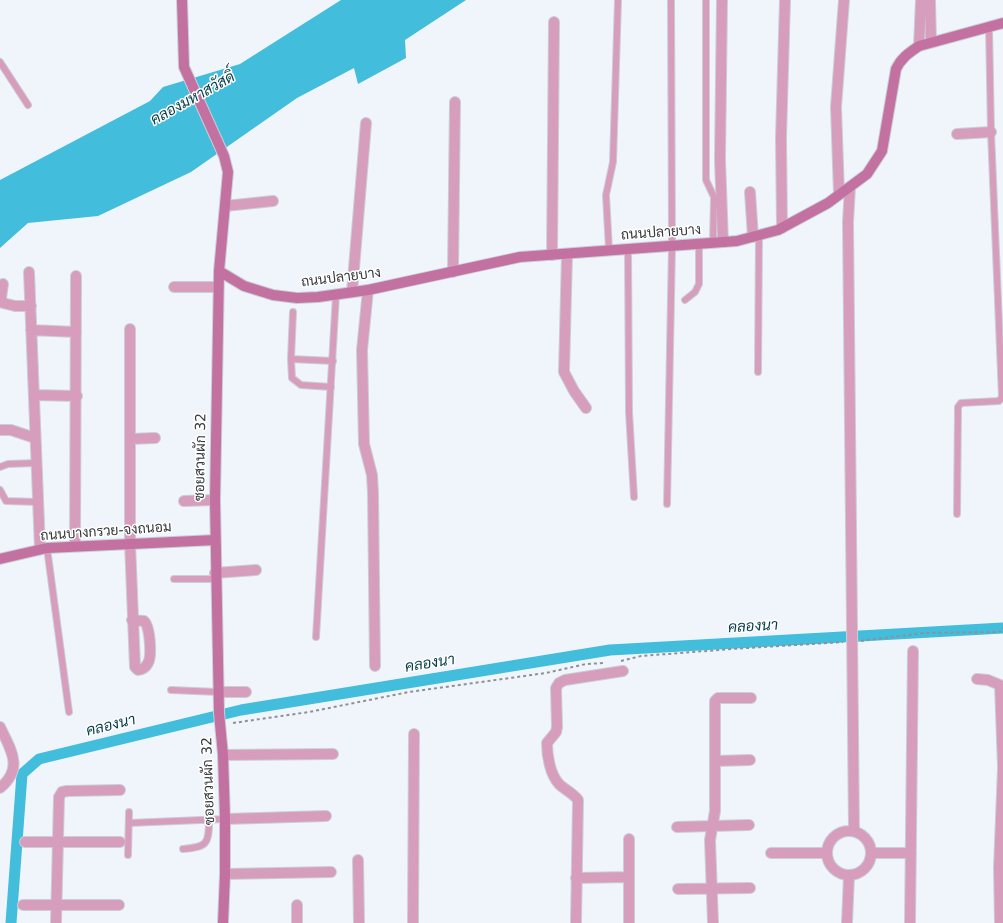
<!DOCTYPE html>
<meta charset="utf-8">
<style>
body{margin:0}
canvas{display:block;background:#f0f5fb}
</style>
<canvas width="1003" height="923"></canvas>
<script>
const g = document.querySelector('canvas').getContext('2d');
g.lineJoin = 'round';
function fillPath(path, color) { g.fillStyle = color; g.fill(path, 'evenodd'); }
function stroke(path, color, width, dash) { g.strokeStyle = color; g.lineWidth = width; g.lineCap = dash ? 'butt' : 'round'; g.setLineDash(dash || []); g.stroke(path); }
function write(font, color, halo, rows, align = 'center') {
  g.font = font + ' "DejaVu Sans",Sarabun,sans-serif'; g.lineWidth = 3; g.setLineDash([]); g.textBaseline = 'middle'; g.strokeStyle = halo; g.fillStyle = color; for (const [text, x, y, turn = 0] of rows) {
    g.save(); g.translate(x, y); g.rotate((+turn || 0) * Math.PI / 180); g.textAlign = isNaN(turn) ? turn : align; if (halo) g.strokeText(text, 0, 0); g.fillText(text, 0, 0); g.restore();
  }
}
fillPath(new Path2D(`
 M341 0H466L405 40 406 58 358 84 354 68 297 98 191 172 98 216 28 223 0 248V180L150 101 163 87 240 64Z`), '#42bddb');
stroke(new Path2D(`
 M11 923 22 774 39 759 241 710 610 650 1003 628`), '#42bddb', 11);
const lane = new Path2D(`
 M706 0V180L714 197 713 243
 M0 62 28 105
 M628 249 629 412 634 497
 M609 250 606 195 613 162 618 0
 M685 300 695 292 699 284V244
 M293 312 291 359 292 378 301 385 331 387
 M291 359 333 361
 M758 372 759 235
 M0 467 8 464 36 463
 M0 490 6 501 38 502
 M667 504 672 246 671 0
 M957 514 958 407 961 403 999 401 1002 397 991 132 989 26
 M47 548 69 712
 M174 579H215
 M316 637 336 295
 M171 690 218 692
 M129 823 225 819
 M183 849C207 847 209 844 209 820
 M128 855 129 812`);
const street = new Path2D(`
 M722 0 720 160 723 242
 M930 0 931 42
 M919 46 921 0
 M957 134 991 132
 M850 187 848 222 854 830
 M750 192 753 237
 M839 194 836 107 844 0
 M225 206 273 201
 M782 228 781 138 785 0
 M567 254 564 372 574 391 586 408
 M552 255 554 22
 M29 272 40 549
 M453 272 455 102
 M3 284 1 298 3 303 15 306H31
 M174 287H218
 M368 290 362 350 363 396 364 444 372 475 373 493 375 666
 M352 292 366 123
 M130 329V543L135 667 138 670C142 670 146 667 148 663 152 656 150 626 144 621L132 620
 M31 330 76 332
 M34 395 77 396
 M0 430H11L35 438
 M130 439 155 438
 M184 501 215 500
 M75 546 76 276
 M215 573 256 570
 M977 679 988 680 1000 685 1003 767
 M218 692H246
 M223 755 333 754
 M715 761 750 760
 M0 788C24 768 11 750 0 727
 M225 819 326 816
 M677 827 749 825
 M827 853a22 22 0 1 1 44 0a22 22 0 1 1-44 0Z
 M25 842H120
 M771 853H826
 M871 853H911
 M358 860 359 923
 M225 874 331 872
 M576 878 629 877
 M678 889 750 888
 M23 905H119
 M56 923 59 797 62 792 67 791 120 790
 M297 923V905
 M413 923 414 734
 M576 923 578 800C573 793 565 790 559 784 550 774 547 756 547 743L556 732 557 727 556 688 559 683 565 680 623 671
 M629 923V839
 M713 923 710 840 715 811V701L718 698H751
 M847 923 849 875
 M910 923 913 651
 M1000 923 999 868 1003 768`);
const secondary = new Path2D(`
 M182 0 184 67 224 156 228 172 219 271 215 500 219 713 223 755 225 819V874L223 923
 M219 271 244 286 273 295 297 298 318 297 368 290 520 257 737 241 778 230 828 203 867 174 882 151 896 69C901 58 909 53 919 46L1003 23
 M0 559 47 548 215 540`);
stroke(lane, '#cbcfd5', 8);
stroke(street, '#cbcfd5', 12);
stroke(secondary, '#cbcfd5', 12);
stroke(new Path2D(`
 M861 641 923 633 998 632 1002 631 1003 628
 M621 661 641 656 732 649 843 642
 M233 723 309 712 409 692 546 673 586 664 604 663`), '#8d9195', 2, [3, 3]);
stroke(lane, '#d69dbc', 6);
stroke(street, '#d69dbc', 10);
stroke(secondary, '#c371a0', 10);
write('14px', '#37393b', '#fff', [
 ["ถนนปลายบาง",661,233,-4],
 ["ถนนปลายบาง",341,278,-7],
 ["ซอยสวนผัก 32",201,457,-89],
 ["ถนนบางกรวย-จงถนอม",106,532,-4],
 ["ซอยสวนผัก 32",209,781,-92]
]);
write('italic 15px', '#063f4b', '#fff', [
 ["คลองมหาสวัสดิ์",193,99,-29],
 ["คลองนา",753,627,-3],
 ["คลองนา",430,664,-9],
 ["คลองนา",111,726,-14]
]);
</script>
